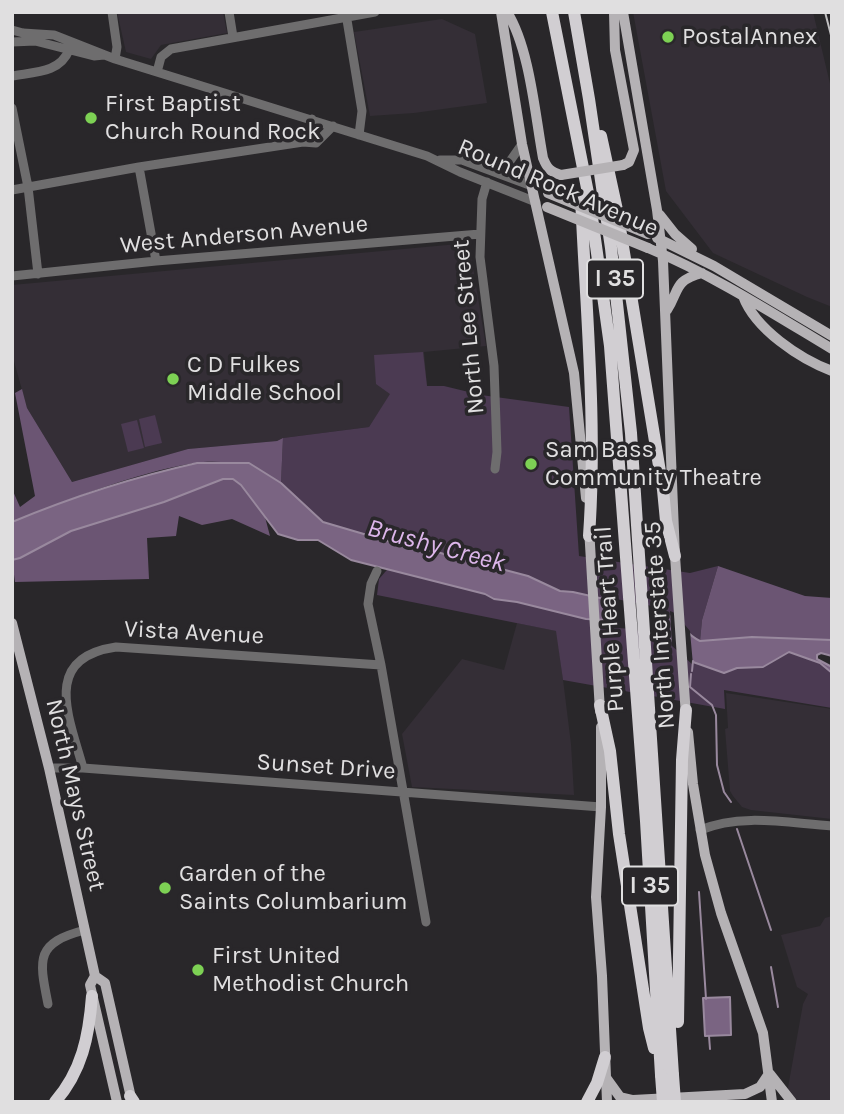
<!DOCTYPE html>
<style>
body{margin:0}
#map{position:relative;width:844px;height:1114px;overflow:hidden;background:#29272a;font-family:Karla,sans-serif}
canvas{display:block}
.frame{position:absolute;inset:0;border:14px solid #e0dfe0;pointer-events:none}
</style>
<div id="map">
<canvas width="844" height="1114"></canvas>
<div class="frame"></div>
</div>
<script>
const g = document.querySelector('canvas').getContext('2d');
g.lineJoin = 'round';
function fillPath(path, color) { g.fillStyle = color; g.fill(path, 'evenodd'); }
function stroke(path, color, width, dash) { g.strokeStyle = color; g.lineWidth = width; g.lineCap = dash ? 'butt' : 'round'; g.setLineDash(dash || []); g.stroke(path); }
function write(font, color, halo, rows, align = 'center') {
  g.font = font + ' Karla,sans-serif'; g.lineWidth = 7; g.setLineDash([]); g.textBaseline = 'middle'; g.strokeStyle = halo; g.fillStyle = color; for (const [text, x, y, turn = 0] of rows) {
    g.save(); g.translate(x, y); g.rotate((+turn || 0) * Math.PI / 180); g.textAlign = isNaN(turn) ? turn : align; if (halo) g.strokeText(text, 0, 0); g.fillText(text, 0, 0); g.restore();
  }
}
fillPath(new Path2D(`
 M117 12H223L227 33 161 45 151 59 126 52Z
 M633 12H813L832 92V307L807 297 713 253 666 191Z
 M442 19 475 34 487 103 414 113 370 116 354 32Z
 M469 243 486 346 424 352 427 386 391 394 369 427 283 438 277 441 188 449 72 482 27 408 12 354V285Z
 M517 623 557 631 571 744 574 795 412 787 402 734 462 659 504 670Z
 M726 693 832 709V819L751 810 742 807 733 796 730 791 725 729 728 728Z
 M832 916V1102H800L787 1093 803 1004 808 994 797 987 781 935 820 926 825 918Z`), '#342e36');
fillPath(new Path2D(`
 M423 352 427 386H444L481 395 569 407 579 556 690 573 718 566 702 620 700 641 692 638 724 673 737 668 763 667 789 652 820 663 832 673V708L724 690 725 709 563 680 556 631 377 595 379 579 407 547 323 522 281 483 283 438 369 427 390 394 376 384 374 355Z
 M155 415 162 443 145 447 139 419Z
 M137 420 144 448 128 452 121 424Z`), '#4b3a52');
fillPath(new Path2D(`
 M22 389 27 408 72 482 188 449 277 441 283 438 281 483 265 517 270 536 232 519 202 525 179 516 176 536 147 538 149 579 15 582 12 560 20 558 71 531 164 502 223 479H234L249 463C231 463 212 460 194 463 131 474 71 499 12 522V489L20 507 35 496 15 393Z
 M718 566 805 596 832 598V640L752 637 700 641 702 620Z`), '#6b5573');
const water = new Path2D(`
 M197 463H249L281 483 323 522 408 547 410 545 528 576 560 591 573 592 662 612C678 617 684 634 700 641L752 637 832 640V656L821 653 817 655V659L832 667V673L820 663 789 652 763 667 737 668 724 673 693 662 667 636 621 626 608 620 586 619 517 602 494 599 485 594 351 560 318 540H298L278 534 241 485 233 479H223L164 502 71 531 20 558 12 560V522C72 497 134 477 197 463Z
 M730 997 731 1035 705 1036 703 998Z`);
fillPath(water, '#7a6482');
stroke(water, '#99899e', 2);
fillPath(new Path2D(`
 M616 599 657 607 659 638 632 629 618 628Z
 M670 611 675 613 690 631 693 665 672 646Z`), '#29272a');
stroke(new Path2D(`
 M692 671 693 661
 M691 674 690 687 712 705 716 715 717 765 724 792 731 802
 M737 829 771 930
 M699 892 706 999
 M771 967 778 1007
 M709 1036 710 1049`), '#99899e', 2);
stroke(new Path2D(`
 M112 12 117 47 115 59
 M229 12 233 37
 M346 14 362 111 359 135
 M12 30 23 33 54 35 115 59 427 156 460 172 536 202
 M12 42 35 41 94 56 104 55
 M157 72 161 57 171 49 375 12
 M12 76C34 72 60 73 69 50
 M12 108 28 187 38 274
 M303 142 308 135 312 119
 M440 160H462L532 186
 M139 167 156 261
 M492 170 508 164 522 144
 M487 182 482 199 480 257 494 366 497 452 495 469
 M12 190 139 167 303 142 316 143 333 126
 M12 276 156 261 480 234
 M377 571 371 584 368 604 381 665 426 922
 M49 768H83L601 807
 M83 768C69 717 41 658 116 647L381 665
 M700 830C742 813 787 823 832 826
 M48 1004C39 959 35 943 85 930`), '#6e6d6e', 9);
stroke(new Path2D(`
 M501 12 522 144 574 373 586 498
 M507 12C530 49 535 115 543 158 547 168 550 172 561 175
 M614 12 615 50 634 150 629 162 623 165
 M623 12 657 210 663 261 675 556 686 716
 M660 215 675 234 692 249
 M657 238 714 266 832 336
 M648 248C713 275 772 313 832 349
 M743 296C755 329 800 359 832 371
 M667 310C680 290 673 281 702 273
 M589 528 600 711
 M12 623 49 768 95 976 105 983 132 1102
 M601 727V807L596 897 602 976 607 1102
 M688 732 693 784 705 855 721 913 763 1033 772 1102
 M95 976 90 985 117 1102
 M770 1074 792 1102
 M607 1079 620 1097 633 1100 745 1094 760 1087 768 1075`), '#b5b2b5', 10);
stroke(new Path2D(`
 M552 12 590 203 610 346 646 821 661 1075
 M574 12 589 99 611 248 631 433 673 1075
 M601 136 617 210 663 490 666 521 675 556
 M581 198C586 311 597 423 589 536
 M600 705 610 751 619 834 649 1028 654 1048
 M678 1022 682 760 686 710
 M130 1096 134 1102
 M55 1102C82 1071 89 1036 92 996
 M587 1102 597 1083 605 1057`), '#d1ced2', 12);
stroke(new Path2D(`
 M825 12 832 39`), '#c1c0c1', 2);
stroke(new Path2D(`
 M561 175 623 165
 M548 193 648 234
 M547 207 648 248`), '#b5b2b5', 10);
stroke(new Path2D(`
 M661 1075 663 1102
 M673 1075 675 1102`), '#d1ced2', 12);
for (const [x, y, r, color] of [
 [668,37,7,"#7dd154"],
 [91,118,7,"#7dd154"],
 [173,379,7,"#7dd154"],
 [531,464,7,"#7dd154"],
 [165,888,7,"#7dd154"],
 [198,970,7,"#7dd154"]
]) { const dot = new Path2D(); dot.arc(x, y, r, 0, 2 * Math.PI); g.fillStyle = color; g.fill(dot); stroke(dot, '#29272a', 2.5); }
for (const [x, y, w] of [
 [615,279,56],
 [650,886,56]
]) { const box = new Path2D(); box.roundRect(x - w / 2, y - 19.5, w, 39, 5); g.fillStyle = '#29272a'; g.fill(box); stroke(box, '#e0dfe0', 2); }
write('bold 23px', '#e0dfe0', null, [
 ["I 35",615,279],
 ["I 35",650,886]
]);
write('24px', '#e0dfe0', '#29272a', [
 ["PostalAnnex",682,37],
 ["First Baptist",105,104],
 ["Church Round Rock",105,132],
 ["C D Fulkes",187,365],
 ["Middle School",187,393],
 ["Sam Bass",545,450],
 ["Community Theatre",545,478],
 ["Garden of the",179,874],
 ["Saints Columbarium",179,902],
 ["First United",212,956],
 ["Methodist Church",212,984]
], 'left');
write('24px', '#e0dfe0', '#29272a', [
 ["Round Rock Avenue",558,188,23],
 ["West Anderson Avenue",244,235,-5],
 ["North Lee Street",469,327,-95],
 ["Purple Heart Trail",610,619,-94],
 ["North Interstate 35",660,625,-94],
 ["Vista Avenue",194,633,3],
 ["Sunset Drive",326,767,4],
 ["North Mays Street",75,795,77]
]);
write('italic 26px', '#ddb6eb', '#29272a', [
 ["Brushy Creek",436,546,15]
]);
</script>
